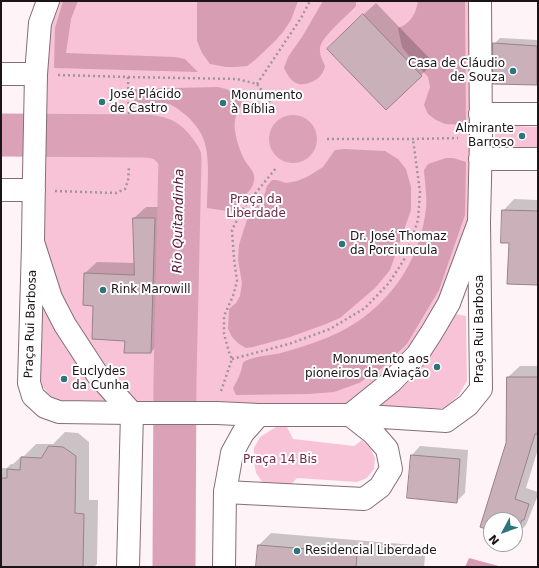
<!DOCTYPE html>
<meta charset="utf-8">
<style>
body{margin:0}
#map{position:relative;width:539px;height:568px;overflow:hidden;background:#fef3f7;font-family:"DejaVu Sans",sans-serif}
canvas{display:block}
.frame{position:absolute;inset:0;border:2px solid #1d1417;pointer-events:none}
.north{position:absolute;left:483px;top:512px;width:40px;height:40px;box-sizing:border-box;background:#fff;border:1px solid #a5a1a2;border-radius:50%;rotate:229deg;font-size:11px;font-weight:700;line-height:16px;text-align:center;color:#1d1417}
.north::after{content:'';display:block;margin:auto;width:14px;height:18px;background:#2c757c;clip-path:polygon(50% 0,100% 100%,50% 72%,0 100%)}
</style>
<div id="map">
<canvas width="539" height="568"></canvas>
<div class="frame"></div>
<div class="north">N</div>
</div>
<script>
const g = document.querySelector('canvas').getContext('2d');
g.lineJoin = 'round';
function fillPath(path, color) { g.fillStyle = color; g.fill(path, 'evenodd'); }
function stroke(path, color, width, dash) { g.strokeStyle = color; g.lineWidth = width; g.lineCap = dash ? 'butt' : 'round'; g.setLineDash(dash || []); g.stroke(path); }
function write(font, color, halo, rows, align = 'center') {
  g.font = font + ' "DejaVu Sans",sans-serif'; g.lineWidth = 4; g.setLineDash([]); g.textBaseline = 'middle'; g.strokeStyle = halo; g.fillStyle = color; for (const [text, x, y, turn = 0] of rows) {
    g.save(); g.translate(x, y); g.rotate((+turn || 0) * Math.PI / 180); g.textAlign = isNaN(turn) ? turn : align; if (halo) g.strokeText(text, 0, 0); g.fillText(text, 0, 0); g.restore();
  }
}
fillPath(new Path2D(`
 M53 1H475L474 222 415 352 347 411 133 409 71 329 37 241 39 72Z
 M495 125 538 127V147H495Z
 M45 304 63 343 87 376 108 399 107 405 64 404 50 396 42 386 39 371V305Z
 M455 314 466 316 467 381 458 396 445 408 425 409 381 408 379 403 406 384 423 364 443 337Z
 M276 427H287L293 439 354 446 362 440 370 448 375 458 374 469 367 478 357 482 297 478 287 489 265 486 256 473 254 462V448L260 437Z`), '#f8c3d6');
fillPath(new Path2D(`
 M63 1H78L71 19 66 53 175 57 185 59 198 72 54 68 55 28Z
 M197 1H298L291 20 283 32 275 41 255 60 247 66 236 67H226L210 64 202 53 197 41Z
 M323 1H356V6C348 15 321 37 320 48 319 54 323 61 325 66 324 69 323 73 321 75 317 81 303 87 296 83 290 80 287 74 284 68L288 57 302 37Z
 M418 1H465L466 125 445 124 436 120 428 114 424 105 430 87 428 77 409 56 402 47 398 28C410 24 416 14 418 1Z
 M218 87 226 89 238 95 242 103C240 108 236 114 235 120 233 131 239 149 244 159 248 167 256 171 254 181 252 191 243 196 238 203 236 206 235 209 234 212L207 208C207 188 211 157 203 138 200 130 193 122 187 116 182 112 175 106 169 104 158 102 146 104 135 104L133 89Z
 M344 149 385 151 398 159 406 169 411 187V210L390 270 375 288 340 318 326 324 290 337 253 347 246 348 239 344 232 337 228 329 229 309 236 303 240 296 242 283 238 260 239 245 243 232 247 220 252 210 258 205 263 199 267 186 272 180H277L286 183 297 181 307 177 323 167 335 150Z
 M446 158H453L466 162 465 215 439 290 407 344 382 368 359 383 334 392 309 394 236 395 233 388C236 383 239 377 241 371 242 369 242 365 243 363 247 357 273 355 281 353 306 346 335 337 357 322 394 297 418 260 425 216 428 201 425 185 424 170L428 164Z
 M469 558 502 567H465Z`), '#d79eb3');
fillPath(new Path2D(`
 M269 139a24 24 0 1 1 48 0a24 24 0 1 1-48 0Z`), '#daa1b7');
fillPath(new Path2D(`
 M376 3 434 63 386 108 340 36Z
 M500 38 538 40V83L537 84 494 44Z
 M514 199 538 200V284L510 242 503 211Z
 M146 207H166L162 341 151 352 126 340 94 305 85 273 97 262 135 263 134 218Z
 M538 307V449L526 488 538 492V495L526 525 515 536V520H491V527L482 523 507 443 508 377 520 366H537Z
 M65 432 78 433 89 442V500H98L97 564 94 567H1V468H7L11 464H13L22 456H24L36 444H53Z
 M420 446 468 450 465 493 457 501 412 455Z
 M271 533 426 546 424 567H257L259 545Z`), '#0003');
stroke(new Path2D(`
 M1 135 145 136C164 137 170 142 180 158L175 379 174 567`), '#daa1b7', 43);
const building = new Path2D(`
 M363 14 422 76 386 110 327 49Z
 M493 43 537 46V85L493 84Z
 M502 210 538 211V285L507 284 509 243H501Z
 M133 218H155L151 353H124L125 341 92 339 93 306 83 305 84 273 134 275Z
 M507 377H538V434H535L515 499 529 504 524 520H522L515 537V520H491V531L480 527 506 443Z
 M49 446 63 447 76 456 75 513 84 514 83 567H1V478H7V469L20 470 21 457 41 458Z
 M411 455 460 459 457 503 407 498Z
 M258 545 357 553 356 567H256Z`);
fillPath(building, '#cab1b9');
stroke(building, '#988189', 1);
const minor = new Path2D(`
 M33 245 29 383 33 396 45 407 59 412 132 413
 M350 415 446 421 468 405 481 389 479 222
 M225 492 364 499 380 487 391 469 387 449 373 433 350 415`);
const major = new Path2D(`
 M48 1 40 23 36 74 34 175 33 242 51 298 65 325 97 374 132 413
 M1 74H36
 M480 114H538
 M480 159H538
 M1 190H34
 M132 413H217L259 415H350L391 382 417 355 432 332 449 303 479 222 481 138 480 1
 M128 567 132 413
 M224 567 225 492 232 453 243 433 259 415`);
stroke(minor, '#856e76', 24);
stroke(major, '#856e76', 24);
stroke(new Path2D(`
 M58 75 128 77 237 79 257 84 276 110
 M128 77 129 117
 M257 84 301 18 310 1
 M327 139H413L458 138
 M55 191 116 193 125 189 128 181 129 167
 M232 359 289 344 330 329 365 308 389 283 405 258 418 220 420 192 413 139
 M221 391 232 359 229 352 224 334V316L233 296 237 281 234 259 232 230 244 207 277 167`), '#9f9599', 2.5, [2, 3]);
stroke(minor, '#fff', 22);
stroke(major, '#fff', 22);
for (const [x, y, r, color] of [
 [513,71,4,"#2c757c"],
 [102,102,4,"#2c757c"],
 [223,103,4,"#2c757c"],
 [522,136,4,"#2c757c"],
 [342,244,4,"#2c757c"],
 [103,290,4,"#2c757c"],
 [437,367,4,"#2c757c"],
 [64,379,4,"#2c757c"],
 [297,551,4,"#2c757c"]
]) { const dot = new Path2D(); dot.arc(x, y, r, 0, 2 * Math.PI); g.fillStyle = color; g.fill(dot); stroke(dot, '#fff', 1.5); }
write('12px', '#1d1417', '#fff', [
 ["Casa de Cláudio",505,64,"right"],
 ["de Souza",505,78,"right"],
 ["José Plácido",110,95],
 ["de Castro",110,109],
 ["Monumento",231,96],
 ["à Bíblia",231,110],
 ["Almirante",514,129,"right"],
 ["Barroso",514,143,"right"],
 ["Dr. José Thomaz",350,237],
 ["da Porciuncula",350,251],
 ["Rink Marowill",111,290],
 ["Monumento aos",429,360,"right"],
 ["pioneiros da Aviação",429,374,"right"],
 ["Euclydes",72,372],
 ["da Cunha",72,386],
 ["Residencial Liberdade",305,551]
], 'left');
write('12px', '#6d2948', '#fff', [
 ["Praça da",256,200],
 ["Liberdade",256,214],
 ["Praça 14 Bis",280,460]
]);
write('12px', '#1d1417', '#fff', [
 ["Praça Rui Barbosa",31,324,-88],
 ["Praça Rui Barbosa",480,329,-90]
]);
write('italic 13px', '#541132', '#fff', [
 ["Rio Quitandinha",179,221,-89]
]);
</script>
